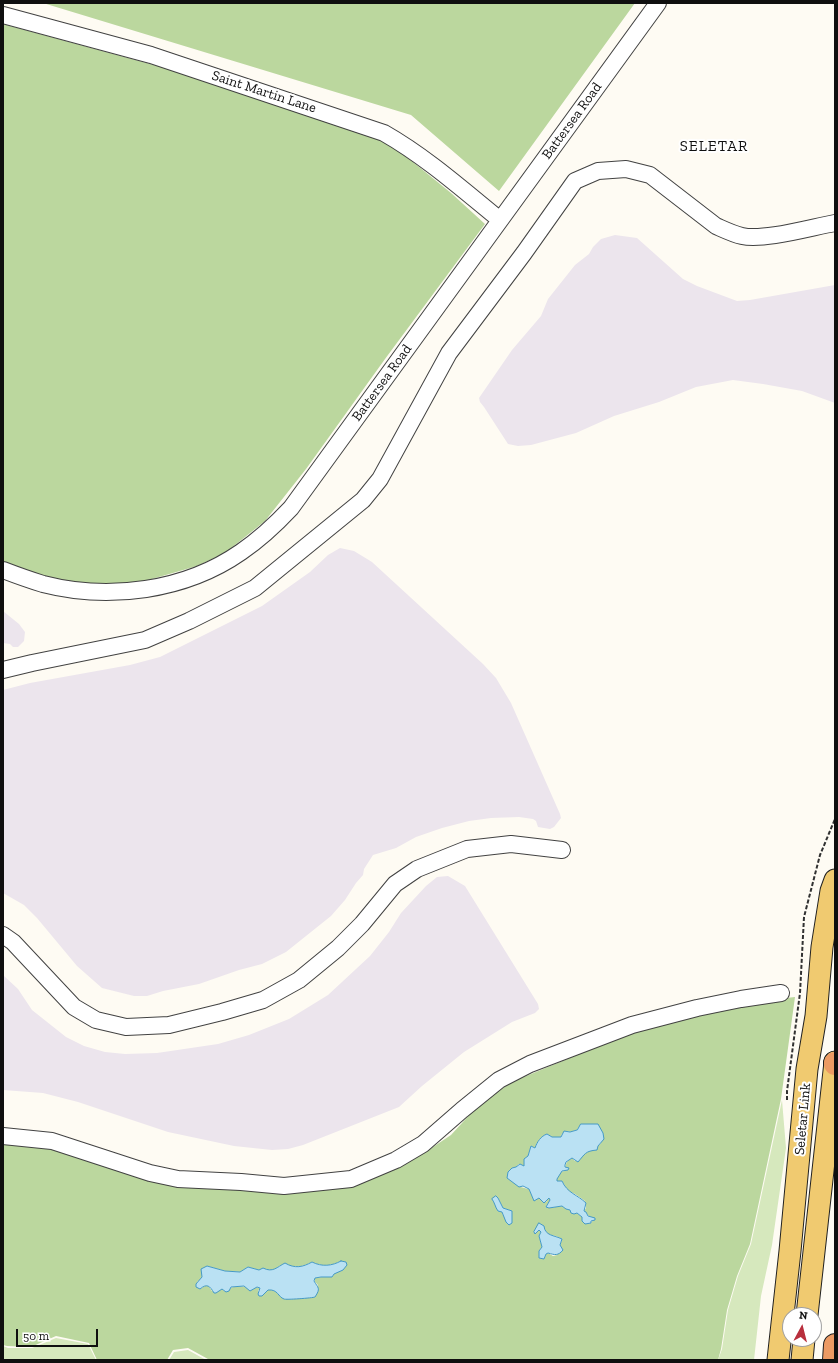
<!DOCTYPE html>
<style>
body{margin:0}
#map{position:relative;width:838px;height:1363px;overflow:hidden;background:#fefbf3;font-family:"Zilla Slab",serif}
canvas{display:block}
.frame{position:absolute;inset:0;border:4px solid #0f0f0f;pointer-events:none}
.north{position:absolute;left:782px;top:1307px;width:40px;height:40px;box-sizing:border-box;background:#fff;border:1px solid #9f9f9f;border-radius:50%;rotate:7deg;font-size:11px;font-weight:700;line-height:16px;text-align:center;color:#0f0f0f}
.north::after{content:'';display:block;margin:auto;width:14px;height:18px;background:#b82f3d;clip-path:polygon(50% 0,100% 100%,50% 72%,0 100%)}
.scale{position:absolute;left:16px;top:1329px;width:82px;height:18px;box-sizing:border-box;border:2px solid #0f0f0f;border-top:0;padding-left:5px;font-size:12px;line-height:14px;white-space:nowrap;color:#0f0f0f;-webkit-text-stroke:3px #fff;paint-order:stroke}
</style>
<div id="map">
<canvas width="838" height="1363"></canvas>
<div class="frame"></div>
<div class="north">N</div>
<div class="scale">50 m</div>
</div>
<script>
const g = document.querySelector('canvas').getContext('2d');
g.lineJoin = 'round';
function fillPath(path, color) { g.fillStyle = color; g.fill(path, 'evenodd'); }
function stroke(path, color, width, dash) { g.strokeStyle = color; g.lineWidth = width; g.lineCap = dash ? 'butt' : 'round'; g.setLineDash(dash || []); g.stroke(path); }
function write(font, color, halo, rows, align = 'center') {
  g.font = font + ' "Zilla Slab",serif'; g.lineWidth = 4; g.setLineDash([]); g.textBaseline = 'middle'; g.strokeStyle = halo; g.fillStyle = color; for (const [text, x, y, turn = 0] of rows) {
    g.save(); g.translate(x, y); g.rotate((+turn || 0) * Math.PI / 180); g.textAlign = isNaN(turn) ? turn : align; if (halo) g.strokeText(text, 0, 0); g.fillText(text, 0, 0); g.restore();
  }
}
fillPath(new Path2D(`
 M615 235 637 238 683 279 697 286 737 301 750 300 835 285V403L802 391 763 384 733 380 696 387 659 402 614 416 576 433 531 445 518 446 508 444 484 407 480 402 479 398 512 350 541 316 548 299 575 265 589 254 593 247 601 239Z
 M340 548 354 551 372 562 483 664 496 678 511 703 560 814 561 818 554 827 550 829 538 827 536 821 533 819 519 817 491 818 469 821 442 828 416 837 396 848 373 855 364 869 363 875 356 883 345 900 331 916 286 952 262 964 239 970 199 984 163 991 147 996H134L102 988 77 966 37 918 24 905 3 893V690L30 683 130 665 160 657 262 606 310 572 328 555Z
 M3 611 19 624 25 632 24 641 18 647H13L10 644 3 643Z
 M448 876 465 886 538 1004 539 1009 535 1013 512 1022 464 1052 422 1086 399 1107 303 1145 288 1149 272 1150 234 1146 168 1132 78 1102 43 1093 3 1090V975L18 989 32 1010 66 1037 84 1046 105 1052 125 1054 157 1053 218 1044 249 1035 289 1019 328 995 370 956 389 932 401 913 426 886 437 877Z`), '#ece5ed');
fillPath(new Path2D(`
 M782 1100 786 1148 772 1245 761 1296 754 1360H718L722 1349 728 1310 738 1276 751 1244Z
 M56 1338 88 1344 96 1360H3V1346L8 1348H32Z
 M188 1350 206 1360H169L174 1352Z`), '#d6e8bd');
fillPath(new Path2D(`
 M43 3H635L499 191 411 115Z
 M3 24 165 68 364 132 386 142 413 162 451 193 485 224 385 359 306 469 265 521 225 553 197 566 145 581 118 584H82L58 581 3 565Z
 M795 997 781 1099 750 1244 737 1276 727 1310 721 1349 718 1360H208V1359L188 1348 173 1350 167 1360H97L89 1343 56 1336 31 1347 7 1346 3 1345V1143L60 1149 287 1192 424 1153 451 1135 473 1111 492 1095 514 1081 645 1027 759 1001ZM581 1124 601 1143C597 1148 591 1148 586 1153 582 1156 580 1159 575 1161L572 1158C565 1162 566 1164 565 1171 560 1171 556 1176 557 1181H562L568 1191 575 1194 585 1201 586 1208 584 1211 593 1220 591 1223 587 1224 582 1221V1217C576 1211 568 1211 562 1206L549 1208 546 1207 550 1200 549 1197 546 1202 539 1198 534 1200 529 1189C513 1186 514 1182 512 1168L516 1167 519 1164 524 1166V1160L528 1156 531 1146 535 1148C537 1142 541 1136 547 1134L552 1137H561L562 1134 567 1131 570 1132 577 1130ZM498 1198 503 1208 512 1211V1220L503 1215 502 1212 498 1211 494 1202ZM539 1224 549 1235 556 1236 562 1239 557 1255 553 1256 548 1253 546 1254 544 1259 539 1258V1251L542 1247 539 1236 541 1232 539 1230 534 1232ZM341 1261 346 1262 334 1274 332 1277H321L315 1278V1282L318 1285 311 1298C309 1298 306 1297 304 1297 295 1298 285 1303 279 1293L272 1290H268L262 1296 258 1291 260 1288 255 1287 253 1289C242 1285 234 1285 224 1291L222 1288 212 1291 208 1285H206L200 1289 197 1282 200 1280 207 1266 225 1271 240 1272 248 1267 259 1270H274L281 1265C296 1266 298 1269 312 1262 322 1267 332 1266 341 1261Z`), '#bbd79e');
const water = new Path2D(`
 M581 1124H598L603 1133 604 1139 598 1146 597 1150C585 1151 585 1154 578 1162L572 1158 566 1162 565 1165V1167L569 1168 568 1170 562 1171 557 1179V1181H562C567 1193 578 1195 586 1203L584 1211 586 1212 588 1216 595 1218V1220L591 1221V1223L585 1224 582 1221V1217L577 1213 574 1214 571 1213 570 1210 566 1209 562 1206 549 1208 546 1207 550 1200 549 1198 544 1203 539 1198 534 1201 529 1189 523 1186 519 1187 507 1178 508 1172 512 1168 516 1167 520 1164 524 1166V1159L528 1156 531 1146 535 1148C537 1142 541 1136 547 1134L552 1137H561L564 1131 570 1132 577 1130Z
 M496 1196 498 1198 503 1208 512 1211V1223L509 1225 506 1222 502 1212 498 1211C495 1207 495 1203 492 1199Z
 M539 1223 544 1226C545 1236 554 1235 562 1239L560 1245 563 1250C558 1256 555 1255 548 1253L546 1254 544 1259 539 1258V1251L542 1247 539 1236 541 1232 539 1230 535 1234 534 1232Z
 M341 1261 346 1262 347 1265 343 1270 334 1274 332 1277H321L315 1278 314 1281C318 1288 321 1288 315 1297 313 1298 285 1300 284 1299 278 1297 278 1289 268 1290L262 1296H259L258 1294 260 1288 257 1287 250 1291 244 1286 231 1287 229 1291 226 1292 222 1289 216 1293H214C210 1286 207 1283 200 1289L196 1287V1284L202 1277 201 1269 207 1266 225 1271 240 1272 248 1267 259 1270 263 1268C273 1273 277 1267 285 1263 295 1269 303 1267 312 1262 322 1267 332 1266 341 1261Z`);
fillPath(water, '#bae1f3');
stroke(water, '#4599c6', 1);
const minor = new Path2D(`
 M3 15 151 55 384 133C426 157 462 189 500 220
 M3 570C16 575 30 580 43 584 109 601 185 591 241 552 260 539 276 524 291 508L658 3
 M3 670 32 663 145 640 189 621 255 588 363 500 380 479 449 353 524 253 575 181 598 171 626 169 650 175 716 226C725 230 733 234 742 236 764 241 812 227 835 223
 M3 935 13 942 74 1007 96 1020 126 1027 169 1025 222 1012 263 1000 299 980 338 948 362 924 395 884 417 869 467 849 511 844 562 850
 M3 1136 52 1141 150 1173 178 1179 241 1182 284 1186 351 1179 396 1160 423 1144 462 1110 499 1080 530 1064 632 1025 697 1008 741 999 781 993`);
const major = new Path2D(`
 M807 1315 835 1062
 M778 1360 790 1251 807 1069 816 1016 822 947 831 891 835 880
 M802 1360 804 1339`);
const highway = new Path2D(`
 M835 1063V1064
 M834 1360 835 1345`);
stroke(minor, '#424242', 18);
stroke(major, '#202020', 23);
stroke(highway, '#202020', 24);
stroke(new Path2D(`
 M787 1100V1091L800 993 804 917 820 855 835 819`), '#313131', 2, [4, 2]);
stroke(minor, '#fff', 16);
stroke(major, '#f0ca70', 21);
stroke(highway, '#ec9a63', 22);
write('14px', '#0f0f0f', '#fff', [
 ["Saint Martin Lane",264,92,18],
 ["Battersea Road",572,121,-54],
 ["Battersea Road",382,383,-54],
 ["Seletar Link",803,1119,-85]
]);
g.letterSpacing = '1px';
write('15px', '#0f0f0f', '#fff', [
 ["SELETAR",714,147]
]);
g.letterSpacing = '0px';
</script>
